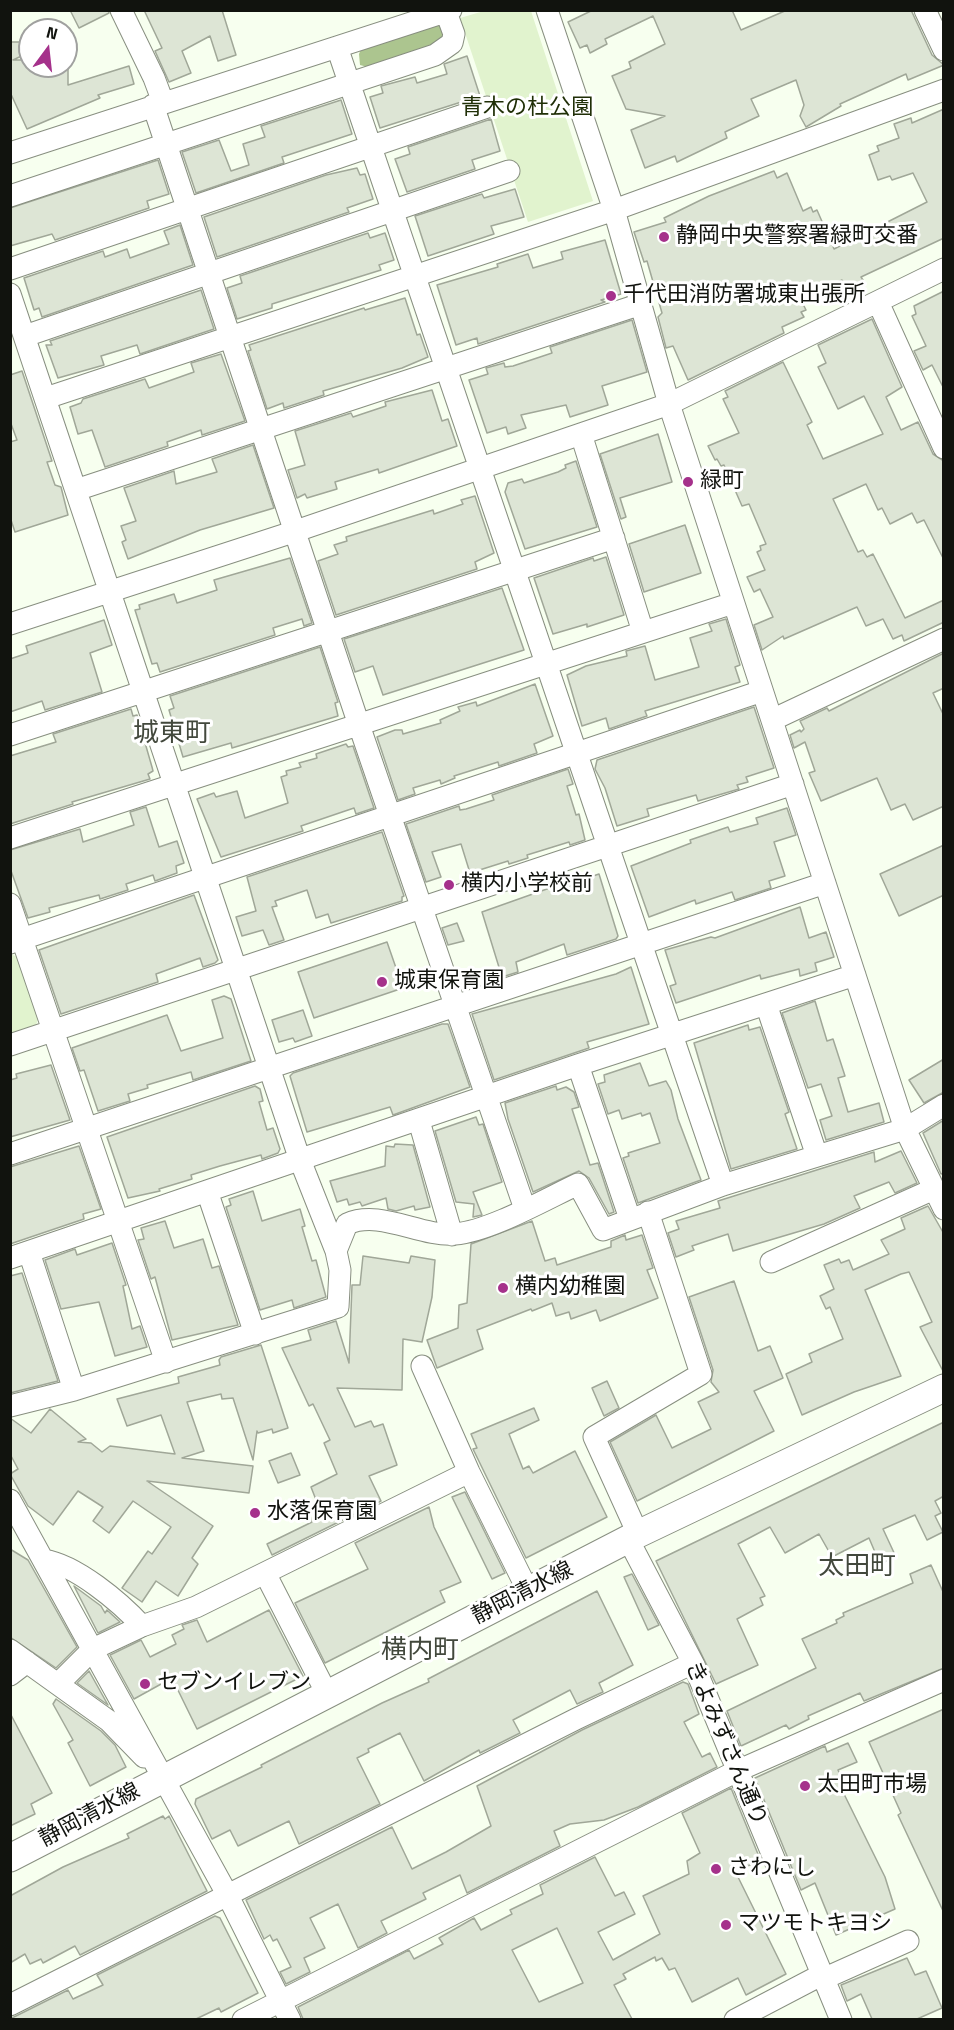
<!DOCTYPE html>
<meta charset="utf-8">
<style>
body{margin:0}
#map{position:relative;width:954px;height:2030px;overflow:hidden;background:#f7ffef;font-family:"Titillium Web",sans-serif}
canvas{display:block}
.frame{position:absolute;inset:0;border:12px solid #11130e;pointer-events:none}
.north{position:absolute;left:18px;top:18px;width:60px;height:60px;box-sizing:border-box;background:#fff;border:2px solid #a0a19f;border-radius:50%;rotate:15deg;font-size:16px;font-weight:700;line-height:24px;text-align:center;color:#11130e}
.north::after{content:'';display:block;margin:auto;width:21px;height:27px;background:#a5318b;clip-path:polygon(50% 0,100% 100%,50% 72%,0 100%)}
</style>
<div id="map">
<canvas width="954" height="2030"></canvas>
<div class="frame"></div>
<div class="north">N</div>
</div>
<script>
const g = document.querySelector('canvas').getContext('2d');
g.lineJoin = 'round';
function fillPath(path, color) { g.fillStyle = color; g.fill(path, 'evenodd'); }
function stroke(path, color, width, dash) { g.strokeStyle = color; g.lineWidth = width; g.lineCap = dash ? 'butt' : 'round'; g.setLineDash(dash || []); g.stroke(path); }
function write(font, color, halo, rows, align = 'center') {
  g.font = font + ' "Titillium Web","Noto Sans JP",sans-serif'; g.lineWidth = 6; g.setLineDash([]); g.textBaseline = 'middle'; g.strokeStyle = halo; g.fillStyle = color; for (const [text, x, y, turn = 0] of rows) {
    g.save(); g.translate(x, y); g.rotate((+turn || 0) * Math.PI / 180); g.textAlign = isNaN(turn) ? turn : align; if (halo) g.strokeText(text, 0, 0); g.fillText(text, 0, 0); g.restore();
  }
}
fillPath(new Path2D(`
 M484 11H531L593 201 528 222 460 18Z
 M10 954 18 957 38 1019 35 1028 11 1035Z`), '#e1f3ce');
fillPath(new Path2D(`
 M436 24 442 25 444 43 371 68 360 65 359 54 361 49Z`), '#acc58f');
const building = new Path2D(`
 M70 10H108L109 13 79 28Z
 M144 10H222L236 55 218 61 210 36 182 51 191 73 169 82 155 51 162 48Z
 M593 10H732L741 30 787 10H911L932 55 944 65 908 80 906 74 840 104 841 106 806 127 800 116 804 105 796 80 751 99 759 116 725 132 727 138 677 162 675 156 645 168 631 130 665 116 626 109 612 76 631 68 629 62 665 44 653 16 605 39 607 44 590 53 587 45 580 48 568 22Z
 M10 42H30V52L13 60H30V66H68V85L129 66 134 84 98 95 100 98 27 129 10 92Z
 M467 56 480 96 380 128 370 97 383 93 381 86 415 77 417 83 447 74 444 64Z
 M341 100 352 134 282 157 284 163 196 193 182 152 219 140 231 171 249 165 243 144 265 137 261 126Z
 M944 109V238L861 277 863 280 846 288 842 280 810 296 812 300 803 304 806 310 801 312 804 317 782 327 784 333 688 380 673 346 666 348 658 317 662 313 647 261 644 262 634 232 666 222 664 218 709 196 774 171 777 178 787 173 803 211 811 207 813 212 817 210 834 249 927 202 913 173 892 180 890 176 878 180 869 155 879 151 877 146 899 138 894 124 911 118 912 123Z
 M491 119 500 151 472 160 475 169 407 192 395 159 410 154 408 147Z
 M158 160 169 194 147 201 149 208 55 240 52 234 10 246V208Z
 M357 168 360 175 365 174 373 199 347 208 349 212 217 257 204 217 326 175Z
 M515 189 524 217 491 226 494 234 428 256 415 216 482 194 484 198Z
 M180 225 193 265 42 317 39 308 34 310 24 278 103 251 105 257 127 249 130 258 169 244 164 231Z
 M368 233 370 238 385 233 394 260 379 265 381 270 272 304V308L237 319 227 288 242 283 240 276Z
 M605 240 621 294 601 300 605 302 478 344 477 338 456 345 437 285 498 267 497 264 528 254 533 268 563 259 561 252Z
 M201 290 214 329 140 354 137 345 101 356 104 365 58 378 46 345H52L50 341Z
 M944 291V389L932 365 923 370 914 351 926 346 912 316 916 314 914 306Z
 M405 298 417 335 420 334 428 357 402 368 323 391 324 395 284 408 283 403 267 409 248 351 251 350 249 345 364 308 365 310Z
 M872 319 902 387 886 397 901 430 918 422 933 454 944 461V560L924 520 917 523 912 513 890 524 882 508 878 510 866 484 833 499 858 552 863 550 867 557 873 554 905 618 944 600V622L904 641 902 635 893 639 883 619 866 626 857 607 784 639 783 636 762 650 754 625 773 617 760 589 754 592 747 577 765 570 757 552 761 550 760 546 766 544 749 504 742 506 724 465 721 466 717 459 715 460 708 446 739 433 723 399 728 397 725 391 783 362 812 422 807 425 823 459 883 434 864 396 838 409 818 367 826 363 818 345Z
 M632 320 647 372 602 386 608 405 570 417 566 405 521 415 526 428 508 434 506 427 487 433 469 380 488 374 486 368 504 363 505 367 513 366 552 353 550 347Z
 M221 354 245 421 202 435 201 430 167 442 168 446 105 467 92 430 78 434 70 407 81 403 83 399 145 379 149 388 194 372 191 363Z
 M22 371 52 461 47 462 55 485 61 487 68 515 15 532 10 517V442L17 440 10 421V375Z
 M432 390 442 421 448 419 457 446 379 473 378 469 335 482 337 489 307 498 305 494 297 498 288 470 305 465 295 431 351 413 353 417 386 406 385 402Z
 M658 434 672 482 620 498 626 517 621 519 600 454Z
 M253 445 274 508 200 530 128 559 122 542 126 540 121 526 136 521 124 488 174 471 176 484 217 472 212 459Z
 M576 461 597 527 525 549 505 492 508 483 522 479 524 483 558 472 566 468 565 465Z
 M475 496 494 553 475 562 477 569 336 615 318 561 338 554 334 545 347 541 346 537 433 510 434 514 463 504 461 500Z
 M685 525 701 573 644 592 629 544Z
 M606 557 624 615 587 627V624L553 634 534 578 593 558 594 561Z
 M290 558 312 623 304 626 302 619 273 628 275 635 160 672 157 663 152 664 135 610 140 609 139 605 174 594 177 603 217 590 214 580Z
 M502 588 524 650 383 695 373 666 355 672 344 639Z
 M726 619 740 665 735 667 740 682 645 711 647 716 609 729 606 718 582 726 567 675 586 666 627 656 626 651 645 646 655 680 699 667 690 638 712 631 709 624Z
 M104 620 112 645 90 653 102 692 45 710 42 701 10 712V659L28 653 26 646Z
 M320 647 338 702 335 703 338 716 232 748 231 743 183 757 169 710 174 708 170 696Z
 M944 653V688L933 693 944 716V806L913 820 905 804 891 810 877 778 821 801 809 773 815 771 805 742 794 748 790 735 800 730 801 732 804 729 800 721 827 708 829 711Z
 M535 684 553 736 534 744 537 753 499 766 498 762 454 776 455 778 441 784 440 780 413 788 415 794 398 800 377 737 395 730H402L403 734 441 723 440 720 460 711 458 707 476 702 477 706Z
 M754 707 774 768 746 777 748 782 737 785 739 789 698 801 696 795 647 809 649 816 617 826 605 788 595 769 597 760Z
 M131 709 133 716 137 715 152 767 153 771 148 774 150 779 72 802 73 804 10 824V756L56 742 53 734Z
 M346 744 348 747 353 746 374 808 356 814 354 808 301 826 303 831 221 857 197 799 214 793 216 797 237 791 245 818 288 803 281 777 287 775 286 771 301 767 299 763 317 758 316 754Z
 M568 769 573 784 567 786 576 815 579 814 585 840 570 845 569 842 527 855 528 858 509 864 508 861 470 873 461 844 432 852 441 877 426 882 406 824 459 806 460 810 466 809 494 800 492 795Z
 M146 807 159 847 177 841 184 863 176 866 177 873 155 881 153 875 126 884 128 890 100 899 99 895 49 908 50 912 28 918 10 868V850L80 829 83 842 134 825 130 812Z
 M787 808 796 835 774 842 785 876 769 881 771 888 735 900 732 892 696 904 695 900 649 917 631 866 691 843 690 840 728 827 730 832 758 824 756 818Z
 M382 832 404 896 402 897V901L331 923 328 914 316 918 307 890 275 901 277 906 272 907 284 940 269 945 263 930 242 936 236 917 256 911 247 877Z
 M944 845V895L899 916 880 874Z
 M592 873 593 876 599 874 618 936 616 939 567 955 564 944 516 962 518 972 502 977 482 912Z
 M194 895 218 960 215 963 203 967 200 958 156 974 158 982 61 1014 39 950Z
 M800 907 809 938 826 932 834 957 815 963 817 971 800 976 799 969 761 979 760 975 676 1003 670 986 676 984 665 950 711 937 715 938Z
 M457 923 464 941 448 945 442 928Z
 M387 942 403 988 314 1018 298 972Z
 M631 967 649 1024 587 1042 589 1048 494 1080 472 1014 616 974Z
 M224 996 231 999 251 1061 193 1080 191 1072 147 1085 148 1088 128 1094 130 1101 98 1111 84 1070 80 1071 72 1048 167 1015 181 1051 223 1038 212 1000Z
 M815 1001 827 1041 833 1039 845 1076 838 1078 848 1112 879 1103 884 1122 826 1140 820 1120 832 1116 821 1084 808 1088 782 1013Z
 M303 1010 312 1036 295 1042 293 1038 279 1042 272 1020Z
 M442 1024H448L470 1087 393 1115 390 1107 307 1132 290 1076 293 1073Z
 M748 1025 749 1030 760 1027 789 1112 785 1114 797 1149 731 1169 694 1043Z
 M944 1059V1092L924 1103 909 1080Z
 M640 1063 649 1086 666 1081 671 1090 678 1119 701 1180 638 1203 623 1158 629 1156 628 1153 660 1143 650 1113 642 1116 641 1113 622 1119 619 1110 608 1114 598 1084 605 1082 604 1075Z
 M51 1065 70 1120 10 1137V1080L17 1078 16 1074Z
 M255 1086 260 1089 263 1101 259 1102 267 1130 273 1128 280 1149 278 1153 262 1159 261 1155 220 1166 191 1175 192 1179 159 1189 160 1191 128 1198 107 1137Z
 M556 1086 557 1090 566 1087 574 1092 579 1107 572 1109 590 1165 598 1163 614 1212 609 1214 589 1178 579 1171 533 1192 508 1119 505 1103Z
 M476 1117 479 1125 483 1124 502 1182 473 1192 482 1215 473 1217 474 1204 456 1202 435 1131Z
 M944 1120V1173L941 1174 923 1133Z
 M395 1144 413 1145 430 1207 415 1210 414 1206 396 1211 388 1209 386 1198 362 1206 360 1202 349 1205 347 1199 337 1202 330 1181 385 1166 386 1146 394 1147Z
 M79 1146 101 1209 83 1214 84 1219 10 1244V1167Z
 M901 1151 917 1183 895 1193 889 1182 854 1196 860 1208 824 1224 733 1251 728 1234 692 1246 694 1250 676 1257 668 1233 679 1229 676 1221 720 1208 718 1201 874 1152 875 1162Z
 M253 1191 262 1221 300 1209 305 1226 302 1227 312 1261 316 1260 326 1297 294 1308 292 1300 260 1310 226 1207 231 1205 229 1199Z
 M928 1206 944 1234V1373L920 1327 932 1322 909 1272 901 1274 865 1290 901 1376 854 1392 802 1415 786 1374 812 1362 809 1354 843 1339 830 1307 826 1309 820 1296 834 1289 824 1265 839 1259 841 1263 849 1260 853 1270 889 1254 881 1240 905 1229 901 1218Z
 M165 1221 174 1248 203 1239 212 1268 219 1266 238 1325 172 1340 155 1277 151 1279 138 1240 144 1239 141 1228Z
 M532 1221 545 1261 555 1258 557 1265 611 1247V1241L625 1235 626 1240 642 1235 653 1268 647 1270 658 1298 600 1321 596 1310 571 1319 569 1312 556 1316 552 1303 532 1311 531 1309 477 1330 483 1349 437 1368 427 1340 458 1328 459 1305 467 1303 471 1244Z
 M112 1243 126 1285 123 1286 132 1329 140 1326 147 1347 115 1356 99 1302 61 1309 45 1260 75 1249 77 1255Z
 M363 1256 409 1263 411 1256 435 1260 432 1297 422 1342 403 1339 402 1390 337 1388 355 1427 371 1421 374 1427 383 1424 397 1465 369 1476 381 1501 272 1555 267 1544 312 1522 314 1507 318 1505 311 1487 337 1474 324 1443 330 1440 313 1404 309 1406 282 1348 311 1340 308 1330 336 1321 349 1363 352 1285H360Z
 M22 1273 58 1381 10 1393V1276Z
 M734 1281 758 1351 770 1346 783 1378 754 1391 774 1431 637 1501 610 1442 656 1415 672 1448 711 1429 698 1402 719 1392 711 1382 713 1370 689 1297Z
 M261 1345 288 1428 273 1433 272 1429 258 1433 257 1431 253 1460 233 1398 222 1399 221 1394 187 1402 204 1451 182 1458 253 1466 249 1493 147 1481 213 1526 192 1558 198 1564 178 1596 156 1581 142 1602 122 1588 148 1551 152 1554 171 1527 133 1501 109 1533 93 1521 103 1507 78 1491 53 1525 28 1506 10 1474 18 1469 10 1454V1418L31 1433 50 1409 86 1439 78 1442 91 1443 102 1452 110 1446 175 1454 161 1415 127 1426 117 1399 179 1383 178 1377 220 1365 219 1360 221 1357Z
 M607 1381 619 1408 604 1416 592 1388Z
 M534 1408 539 1420 509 1434 523 1469 529 1466 533 1473 575 1451 607 1517 526 1558 473 1449 477 1448 471 1434Z
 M944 1422V1496L935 1501 941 1513 935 1516 943 1532 927 1540 915 1515 883 1529 896 1557 880 1564 869 1538 832 1557 819 1534 785 1553 770 1527 738 1544 765 1596 760 1598 763 1605 737 1619 758 1665 716 1684 656 1561Z
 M291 1453 300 1475 278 1483 269 1461Z
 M465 1492 505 1573 492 1579 452 1497Z
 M429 1507 434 1527 461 1582 440 1591 445 1602 325 1663 295 1603 368 1569 355 1543Z
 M10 1549 28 1560 77 1647 56 1668 10 1637Z
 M931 1565 944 1594V1668L864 1701 860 1693 808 1716 809 1719 789 1729 786 1725 741 1746 727 1711 816 1668 802 1639 837 1623 836 1620 844 1616 843 1613 913 1583 910 1574Z
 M632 1574 659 1625 648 1630 624 1577Z
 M74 1586 101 1606 105 1613 107 1610 120 1622 98 1633Z
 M597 1591 633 1665 599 1683 603 1692 577 1704 570 1690 513 1720 520 1733 480 1753 479 1750 424 1781 400 1733 368 1749 369 1752 357 1758 380 1804 299 1844 289 1821 238 1846 230 1830 212 1839 195 1804 196 1799 262 1767 261 1765 382 1703 429 1682 428 1679Z
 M269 1610 303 1676 197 1729 172 1678 134 1699 110 1655 141 1640 150 1657 176 1644 172 1635 184 1629 182 1625 197 1620 207 1642Z
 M89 1671 108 1705 77 1683Z
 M683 1682 688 1684 699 1714 684 1722 702 1757 710 1753 717 1767 638 1807 604 1820 570 1824 554 1831 560 1846 467 1893 460 1875 423 1893 426 1899 381 1921 387 1933 358 1948 338 1904 310 1918 325 1948 304 1958 310 1972 286 1984 280 1972 291 1967 277 1939 273 1941 270 1935 264 1939 246 1900 392 1827 412 1869 446 1852 491 1826 477 1786 582 1730Z
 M56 1699 101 1731 115 1745 126 1767 90 1786 68 1743 73 1740 53 1704Z
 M944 1709V1913L898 1815 901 1813 869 1742Z
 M10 1713 52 1793 31 1804 35 1814 10 1826Z
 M848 1743 857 1762 838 1770 847 1791 843 1792 885 1877 895 1909 836 1935 815 1883 801 1890 755 1778 825 1746 827 1752Z
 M731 1788 760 1859 736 1873 786 1974 746 1995 738 1978 692 2002 675 1968 669 1970 662 1958 656 1961 655 1957 623 1974 626 1979 614 1985 632 2019H303L298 2007 409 1950 414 1959 443 1944 439 1938 474 1918 481 1930 512 1914 510 1910 543 1894 540 1885 595 1857 615 1896 624 1892 635 1914 598 1932 613 1960 660 1934 643 1896 689 1874 687 1861 700 1853 682 1813ZM557 1928 583 1983 539 2002 512 1950Z
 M163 1816 165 1819 169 1816 207 1891 80 1955 75 1946 43 1963 41 1959 30 1964 25 1954 10 1963V1896L63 1867 129 1838 127 1834Z
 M215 1916 220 1918 258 1993 221 2012 219 2008 196 2019H10L68 1990 73 1999 103 1985 97 1975Z
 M907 1958 915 1975 926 1971 942 2008 917 2019H872L861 1994 847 2001 841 1985Z`);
fillPath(building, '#dde5d5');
stroke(building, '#a0a798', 1.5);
const minor = new Path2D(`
 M121 10 154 78 163 102
 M547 10 614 210 669 404 905 1129 944 1209
 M925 10 944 50
 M337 47 723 1185
 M153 105 359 725 525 1209
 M10 153 451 10
 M10 196 435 55 452 43 454 34 446 12
 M10 269 487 107
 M10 294 300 1160 336 1251 340 1270 338 1307 74 1390 10 1406
 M878 302 944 448
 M25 336 509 171
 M46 398 614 210 944 90
 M581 434 643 632
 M76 490 641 304
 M10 624 296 531 669 404 944 269
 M772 720 944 639
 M10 735 614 538
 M10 838 733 603
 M10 904 166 1362
 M10 943 762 691
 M766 1004 817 1156
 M10 1045 793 784
 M578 1065 630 1219
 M419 1121 452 1235
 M10 1154 825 883
 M207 1191 255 1334
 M336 1251 347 1224C380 1209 420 1237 455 1234 490 1231 544 1200 578 1184L603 1230 723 1185 905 1129 944 1105
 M29 1252 74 1390
 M10 1258 578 1065 855 975
 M771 1262 934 1189
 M422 1366 469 1472 528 1591
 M10 1500 227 1894 290 2020
 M638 1534 594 1437 701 1374 648 1212
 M628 1539 693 1663 841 2020
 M44 1560C76 1565 120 1602 142 1626
 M265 1573 327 1694
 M10 1650 109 1721 144 1757
 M10 1675 27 1662
 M58 1684 93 1649 142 1626 196 1607 469 1472
 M823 1979 908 1941
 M10 2005 576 1719 693 1663
 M243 2020 737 1771 944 1680
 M735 2020 821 1975`);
const major = new Path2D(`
 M10 1858 638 1534 944 1388`);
stroke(minor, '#888f80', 23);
stroke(major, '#888f80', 29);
stroke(minor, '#fff', 21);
stroke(major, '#fff', 27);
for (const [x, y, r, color] of [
 [664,237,6,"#a5318b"],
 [611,296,6,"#a5318b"],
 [688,482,6,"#a5318b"],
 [449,885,6,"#a5318b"],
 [382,982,6,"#a5318b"],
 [503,1288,6,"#a5318b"],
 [255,1513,6,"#a5318b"],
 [145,1684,6,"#a5318b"],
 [805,1786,6,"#a5318b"],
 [716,1869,6,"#a5318b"],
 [726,1925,6,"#a5318b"]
]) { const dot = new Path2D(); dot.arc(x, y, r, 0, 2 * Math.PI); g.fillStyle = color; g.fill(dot); stroke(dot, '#fff', 2); }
write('22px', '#202f07', '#fff', [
 ["青木の杜公園",527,109]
]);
write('22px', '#11130e', '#fff', [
 ["静岡中央警察署緑町交番",676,237],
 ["千代田消防署城東出張所",623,296],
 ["緑町",700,482],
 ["横内小学校前",461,885],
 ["城東保育園",394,982],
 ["横内幼稚園",515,1288],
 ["水落保育園",267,1513],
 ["セブンイレブン",157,1684],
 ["太田町市場",817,1786],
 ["さわにし",728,1869],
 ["マツモトキヨシ",738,1925]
], 'left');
write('22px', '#11130e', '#fff', [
 ["静岡清水線",523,1594,-27],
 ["きよみずさん通り",725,1744,67],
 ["静岡清水線",90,1816,-28]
]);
write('26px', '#42483c', '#fff', [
 ["城東町",172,735],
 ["太田町",857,1568],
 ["横内町",420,1652]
]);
</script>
